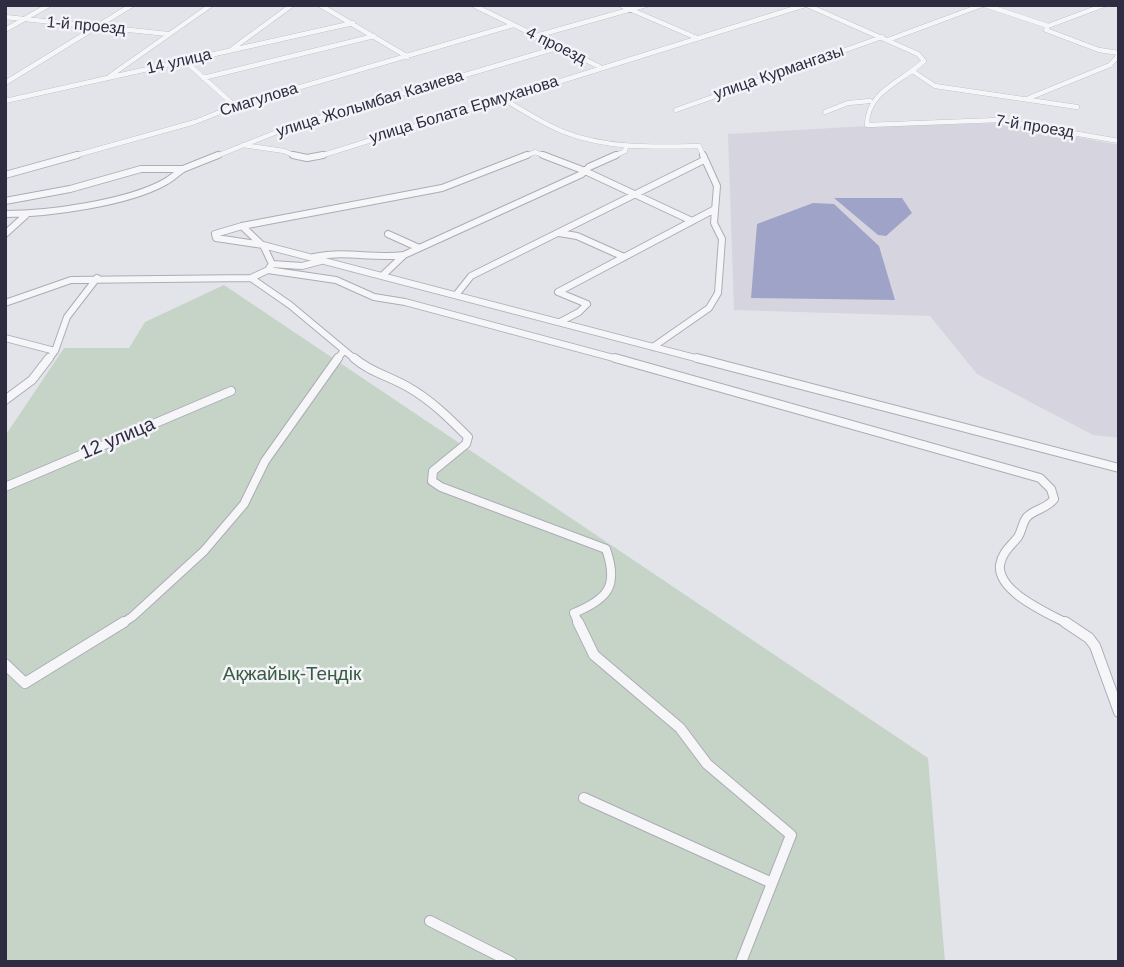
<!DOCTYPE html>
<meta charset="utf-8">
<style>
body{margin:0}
#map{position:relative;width:1124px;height:967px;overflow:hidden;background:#e3e3ea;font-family:Arial,sans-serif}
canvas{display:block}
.frame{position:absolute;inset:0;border:7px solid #2d2c41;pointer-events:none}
</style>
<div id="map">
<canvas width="1124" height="967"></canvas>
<div class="frame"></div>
</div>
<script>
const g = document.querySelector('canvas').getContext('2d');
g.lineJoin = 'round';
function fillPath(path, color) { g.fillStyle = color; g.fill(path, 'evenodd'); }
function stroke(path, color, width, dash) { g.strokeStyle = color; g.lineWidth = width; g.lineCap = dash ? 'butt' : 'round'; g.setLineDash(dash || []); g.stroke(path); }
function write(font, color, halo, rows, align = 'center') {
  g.font = font + ' Arial,sans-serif'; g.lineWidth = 5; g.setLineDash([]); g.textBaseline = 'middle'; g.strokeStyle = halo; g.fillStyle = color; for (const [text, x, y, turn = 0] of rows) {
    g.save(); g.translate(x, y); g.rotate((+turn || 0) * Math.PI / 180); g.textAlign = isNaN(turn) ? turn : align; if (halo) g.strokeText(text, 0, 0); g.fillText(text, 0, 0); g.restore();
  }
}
fillPath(new Path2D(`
 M1001 123 1119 145V438L1093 435 977 374 930 316 734 310 728 134 867 126Z`), '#d6d5df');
fillPath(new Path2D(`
 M224 285 928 758 945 962H5V436L64 348H129L145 322Z`), '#c5d4c7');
fillPath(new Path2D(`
 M834 198H902L912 213 886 236 878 235Z
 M813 203 834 204 879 246 895 300 751 298 757 224Z`), '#a0a3c8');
const streetFar3 = new Path2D(`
 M320 5 408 57
 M620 5 697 38
 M807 5 918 54 924 61C902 82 867 91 867 125L998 120 1119 141
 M985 5 1048 26
 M475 6 600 67
 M5 17 168 34
 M1048 26 1046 30 1099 50 1119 53
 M1048 26 1104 5
 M5 30 49 5
 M536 36 646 5
 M888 40 982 5
 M232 49 292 5
 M185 61 235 106
 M914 72 935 86 1077 107
 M110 76 211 5
 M203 78 374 36
 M5 83 132 5
 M502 98C522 110 542 123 564 132 607 149 654 147 699 146L704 157
 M1029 98 1110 65 1119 55
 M5 101 353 23
 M676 110 882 37
 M825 112 848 103 870 101
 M243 145 284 151 298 157
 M70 157 195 122 235 106 513 25
 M214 157 292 126 560 47
 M317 157 805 5
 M523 157 535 152 548 157
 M612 157 625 151 626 146`);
const streetFar2 = new Path2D(`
 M293 155 307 158 323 155
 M527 155 442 188 242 226 215 234 216 238 263 245 703 360
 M543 155 585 171 692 221
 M5 175 77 155
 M5 201 70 189 141 169H183L218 155
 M5 214C48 214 128 203 165 182 172 178 177 173 183 169
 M242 226 264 247 272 264 268 270 251 278
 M559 233 577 236 624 257
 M5 234 26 215
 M388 234 419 248
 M314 257C347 250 371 259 404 255
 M272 264 302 266 321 261
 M268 270 336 280 374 297 405 302 621 360
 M382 276 404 255 582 174 589 167 616 155
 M456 295 471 276 704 160
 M5 303 71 280 251 278 290 305 356 360
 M560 322 579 312 587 304 558 292 715 209
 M5 338 55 351
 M653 347 709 308 718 293 722 239 714 223 717 186 703 155
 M48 360 55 351 67 317 97 278
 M337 360 344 350`);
const streetFar1 = new Path2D(`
 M354 358C370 372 389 376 408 387 431 400 449 418 468 437L466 444 433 471 432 481 441 487 606 549C619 586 608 599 574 613L579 624
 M615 358 1040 478 1051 489 1054 499C1047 509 1034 509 1027 517 1022 523 1022 531 1018 537 1011 546 1002 552 1000 565 997 592 1048 613 1068 624
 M697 358 1119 468
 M5 400 32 380 49 358
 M5 487 231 391
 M121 624 132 617 204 551 244 504 265 461 338 358`);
const street = new Path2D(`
 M578 622 594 655 680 728 707 764 791 835 741 962
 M1065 622 1089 638 1095 646 1119 712
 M5 664 25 683 124 622
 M584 798 772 883
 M430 921 511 962`);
stroke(streetFar3, '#acacb7', 5);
stroke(streetFar2, '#acacb7', 8);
stroke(streetFar1, '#acacb7', 10);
stroke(street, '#acacb7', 12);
stroke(streetFar3, '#f6f6f9', 4.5);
stroke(streetFar2, '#f6f6f9', 6);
stroke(streetFar1, '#f6f6f9', 8);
stroke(street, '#f6f6f9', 10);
fillPath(new Path2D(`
 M471 5H481L478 7Z`), '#fff');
write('16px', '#2d2c41', '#f3f3f8', [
 ["1-й проезд",86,26,5],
 ["4 проезд",556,46,26],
 ["14 улица",179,62,-13],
 ["улица Курмангазы",779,73,-19],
 ["Смагулова",259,100,-17],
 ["улица Жолымбая Казиева",370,104,-17],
 ["улица Болата Ермуханова",464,110,-17],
 ["7-й проезд",1035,127,9]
]);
write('19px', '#2d2c41', '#f3f3f8', [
 ["12 улица",118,439,-23]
]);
write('19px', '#3a5c42', '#f3f3f8', [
 ["Ақжайық-Теңдік",292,675]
]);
</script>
